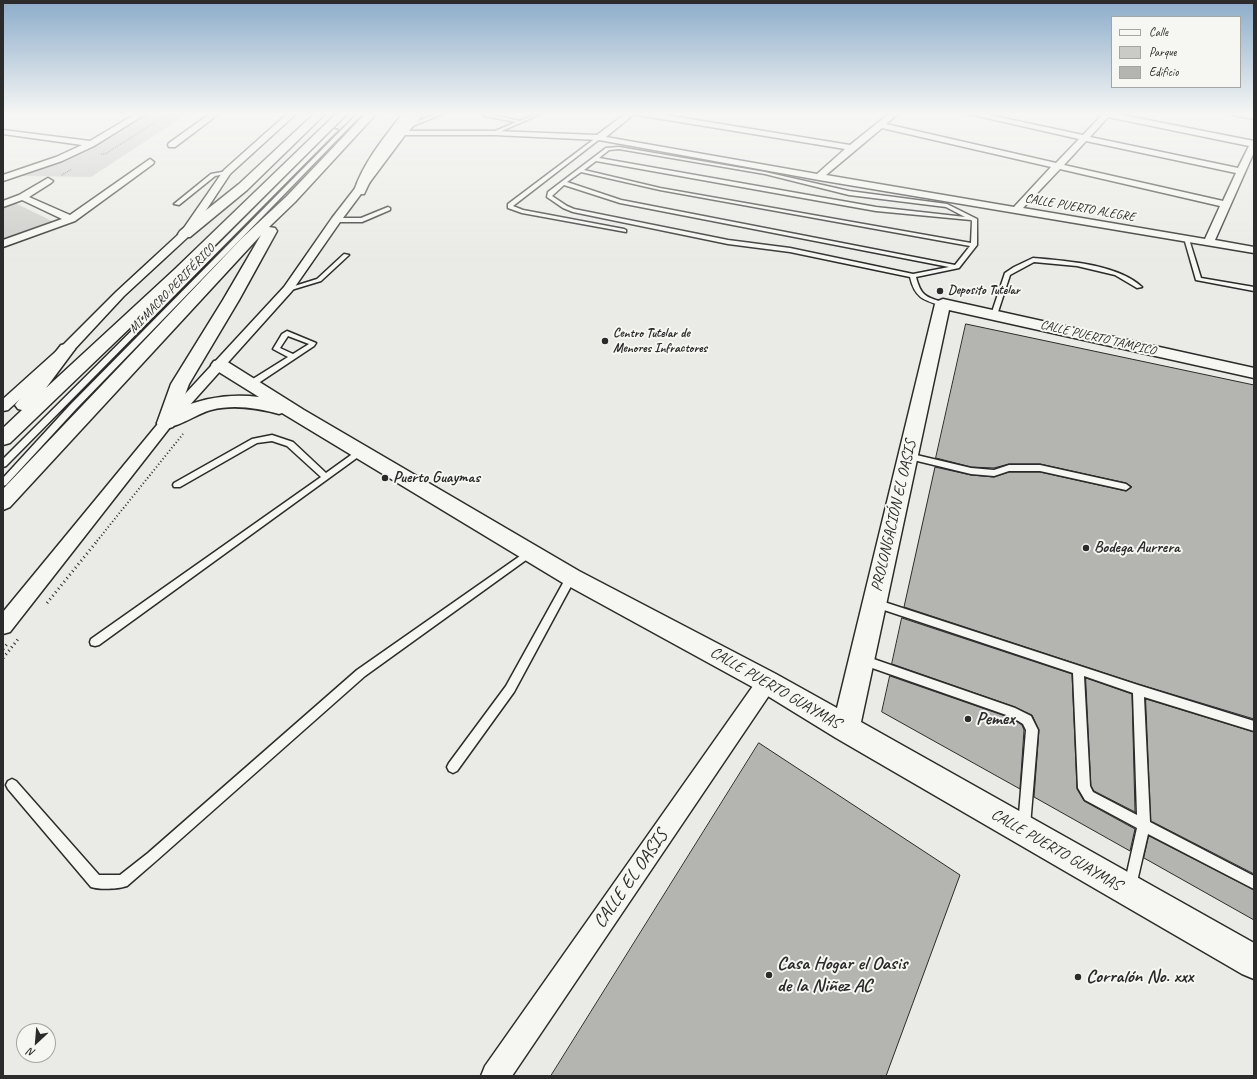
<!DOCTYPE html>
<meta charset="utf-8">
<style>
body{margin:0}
#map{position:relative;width:1257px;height:1079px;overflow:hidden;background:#eaeae6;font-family:Caveat,sans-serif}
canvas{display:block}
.frame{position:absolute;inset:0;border:4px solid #2b2b2b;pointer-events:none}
.legend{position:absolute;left:1111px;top:16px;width:130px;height:72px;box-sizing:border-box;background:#f6f6f2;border:1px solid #a5a5a2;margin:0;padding:5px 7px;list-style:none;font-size:12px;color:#2b2b2b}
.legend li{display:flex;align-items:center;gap:8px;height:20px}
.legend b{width:20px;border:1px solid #a5a5a2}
.north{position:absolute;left:16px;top:1023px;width:40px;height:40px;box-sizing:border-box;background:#f6f6f2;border:1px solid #a5a5a2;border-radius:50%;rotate:206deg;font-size:11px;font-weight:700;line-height:16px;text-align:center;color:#2b2b2b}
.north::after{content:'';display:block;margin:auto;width:14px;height:18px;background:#2b2b2b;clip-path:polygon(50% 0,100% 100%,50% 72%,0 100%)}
</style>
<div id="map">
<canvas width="1257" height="1079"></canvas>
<div class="frame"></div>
<ul class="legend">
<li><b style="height:5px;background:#f6f6f2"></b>Calle</li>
<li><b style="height:11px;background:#cacac7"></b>Parque</li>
<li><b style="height:11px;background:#b4b4b1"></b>Edificio</li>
</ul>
<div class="north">N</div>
</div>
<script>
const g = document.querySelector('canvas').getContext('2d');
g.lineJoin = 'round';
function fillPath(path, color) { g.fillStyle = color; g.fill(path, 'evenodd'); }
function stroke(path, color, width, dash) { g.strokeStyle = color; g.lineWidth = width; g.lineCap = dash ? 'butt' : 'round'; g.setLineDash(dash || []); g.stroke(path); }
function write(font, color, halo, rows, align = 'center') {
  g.font = font + ' Caveat,sans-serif'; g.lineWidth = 4; g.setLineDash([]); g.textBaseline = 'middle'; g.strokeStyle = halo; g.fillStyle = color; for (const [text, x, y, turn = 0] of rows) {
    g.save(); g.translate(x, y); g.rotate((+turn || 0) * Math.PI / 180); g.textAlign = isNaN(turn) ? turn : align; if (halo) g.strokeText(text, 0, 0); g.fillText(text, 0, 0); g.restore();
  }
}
fillPath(new Path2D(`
 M145 113H189L91 177 20 176 64 160Z
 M15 203 54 222 3 241V207Z`), '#cacac7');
const building = new Path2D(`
 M966 324 1254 385V719L1138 684 904 607 935 467 971 475 994 477 1009 472H1040L1126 491 1132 487 1126 483 1040 464H1009L994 468 971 467 936 458Z
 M902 618 1072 674 1077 789 1084 801 1135 829 1130 851 1034 797 1039 730 1032 715 1015 707 892 664Z
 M890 676 1011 718 1022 725 1024 730 1020 789 882 712Z
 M1086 678 1132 694 1135 812 1094 791 1091 786Z
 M1146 699 1254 732V874L1151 821Z
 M759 743 960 875 886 1076H551Z
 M1149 836 1254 890V920L1144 858Z`);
fillPath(building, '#b4b4b1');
stroke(building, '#2b2b2b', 1);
const lane = new Path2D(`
 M358 113H363L76 409 6 485 3 486V478L70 405Z
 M438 113H445L410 127 406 126Z
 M483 113 520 121 537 113H543L495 134 493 132 516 122 484 116Z
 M334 129 338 130 6 466 3 467V459Z
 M597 137 601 138 513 206 523 210 624 229 626 230V232L522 213 508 208V204Z
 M619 147 765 172 849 191 947 204 977 219V245L959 268 916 277C921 297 927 297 945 303L946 304 943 306C923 300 915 298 910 277L790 252 728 244 573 212 563 208 547 197 548 192 606 148ZM619 149 765 174 849 195 946 207 965 217 876 207 599 158 609 150ZM596 161 876 211 971 220 972 221 971 243 660 188 584 170ZM581 172 660 190 970 246 955 265 621 200 567 182ZM564 185 620 203 949 267 913 274 790 248 728 240 574 209 567 206 552 196Z
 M227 171 229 172V173L215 176 179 205 174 204 211 174Z
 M388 207 390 208V210L362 222H336L333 220 336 218H361Z
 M1184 238 1189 239 1201 278 1254 287V291L1196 280Z
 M344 254 349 255 321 281 288 291 285 289 317 279Z
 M1033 258C1066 261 1117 264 1142 287L1137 288 1115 275 1077 266 1034 262 1010 275 997 315 992 316 991 315 1005 273 1014 267Z
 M287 331 316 343 314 346 254 386H248V382L288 357 273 349 282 334ZM288 336 309 344 293 354 280 348Z
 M272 435 293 442 326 473 358 450H364L365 452 99 645 95 646 91 645 90 642 91 639 321 477 287 446 272 441 257 443 180 487H174L173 485 174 483 252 439Z
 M908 453 971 468 994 470 1009 465H1040L1126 484 1130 487 1126 490 1040 471H1009L994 476 971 474 905 458 904 456 905 454Z
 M530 549 533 551 535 553 533 555 365 676 156 861 127 886C118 889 100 890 91 887L8 789 6 785 8 781 12 779 16 781 99 875H120L148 853 357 670Z
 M571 573 574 574 576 577 514 692 457 771 453 773 449 771 447 767 449 763 506 686 568 574Z
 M875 599 1138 685 1254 721V731L1144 697 1150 822 1254 876V889L1148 834 1136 886 1135 891 1130 892 1125 891 1124 886 1137 828 1085 800 1078 788 1073 673 872 606 870 603 872 600ZM1084 676 1133 693 1137 815 1093 792 1090 786Z
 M862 655 1015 708 1031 716 1038 730 1030 826 1028 830 1024 832 1020 830 1018 826 1026 730 1023 724 1012 717 858 663 857 660 858 657Z`);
const street = new Path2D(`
 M137 113H147L94 146 62 161 3 181V175L56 157 82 145 3 134V130L90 141Z
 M211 113H220L175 147H169L168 145 169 143Z
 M288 113H297L230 174 189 236 124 296 72 352 8 410 3 411V399L62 346 116 292 181 232 224 170Z
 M415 113H424L409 131H495L597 135 626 113H653L850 145 890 113H899L886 124 1056 163 1079 139 964 113H980L1083 135 1101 116 1094 113H1112L1254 141V152L1215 240 1254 247V253L819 180 599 140 495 135H405L340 222 292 291 171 426 10 632 3 634V612L161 420 284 287 332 218 405 124ZM634 114 637 115 845 149 817 174 606 137ZM1108 117 1249 146 1238 168 1090 137ZM882 128 1051 167 1014 207 826 175ZM1086 141 1236 173 1223 201 1064 165ZM1060 169 1220 206 1205 239 1023 208Z
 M1231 113 1254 115V119L1232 115Z
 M150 159 154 162 153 164 75 221 3 247V240L62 219 22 200 3 207V201L19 195 48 178 53 181 51 183 29 197 70 215Z
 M767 673 774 676 777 682 774 688 512 1076H481L485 1066 760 676Z`);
const secondary = new Path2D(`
 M943 299 1254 368V378L949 310 861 722 1254 943V979L1242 974 836 738 758 690 563 583 282 413 279 414C257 408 234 404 211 410 195 414 175 431 159 427L157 423C161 416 170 413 177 409 203 398 230 393 259 397L214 369 211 365 214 361 220 360 226 361 304 410 579 571 776 674 837 708 935 304 938 301Z`);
const highway = new Path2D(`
 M315 113H326L247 190 190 237H180L178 234 180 231 239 184Z
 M337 113H348L185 275 10 443 3 445V428L22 410 18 409 15 405 61 345 67 344 73 345 75 349 46 388 175 269Z
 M366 113H377L295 202 269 227 275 228 277 231 239 300 189 384 173 427 166 429 159 427 157 423 171 384 223 300 261 235 10 507 3 510V489L241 239 287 196Z
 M403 113H414L380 160 364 194H356L354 191C364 161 384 138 403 113Z`);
stroke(lane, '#2b2b2b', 3);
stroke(street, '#2b2b2b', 3);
stroke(secondary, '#2b2b2b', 3);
stroke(highway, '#2b2b2b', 3);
stroke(new Path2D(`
 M101 154H105L170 113
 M62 175 72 169`), '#2b2b2b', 1.5, [0.5, 1.5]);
stroke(new Path2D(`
 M97 541 183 434`), '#2b2b2b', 2, [1, 2.5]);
stroke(new Path2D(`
 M47 603 98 540
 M3 649 8 643
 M3 658 19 638`), '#2b2b2b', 3, [1, 3.5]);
fillPath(lane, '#f6f6f2');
fillPath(street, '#f6f6f2');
fillPath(secondary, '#f6f6f2');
fillPath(highway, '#f6f6f2');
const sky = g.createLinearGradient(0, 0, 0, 264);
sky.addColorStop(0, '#8bacca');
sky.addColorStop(0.43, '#f6f6f4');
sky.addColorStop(1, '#f6f6f400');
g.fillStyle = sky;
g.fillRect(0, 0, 1257, 264);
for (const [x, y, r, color] of [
 [940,291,4,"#2b2b2b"],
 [605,341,4,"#2b2b2b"],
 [385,478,4,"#2b2b2b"],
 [1086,548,4,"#2b2b2b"],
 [968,719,4,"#2b2b2b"],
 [769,975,4,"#2b2b2b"],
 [1078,977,4,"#2b2b2b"]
]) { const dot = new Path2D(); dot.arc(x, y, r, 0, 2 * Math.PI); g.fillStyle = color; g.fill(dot); stroke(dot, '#f6f6f2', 1.5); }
write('13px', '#2b2b2b', '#f6f6f2', [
 ["CALLE PUERTO ALEGRE",1080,208,10],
 ["MI MACRO PERIFÉRICO",172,289,-46],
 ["CALLE PUERTO TAMPICO",1098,338,13]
]);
write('bold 13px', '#2b2b2b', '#f6f6f2', [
 ["Deposito Tutelar",948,291],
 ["Centro Tutelar de",613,334],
 ["Menores Infractores",613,349]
], 'left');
write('bold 16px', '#2b2b2b', '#f6f6f2', [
 ["Puerto Guaymas",393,478],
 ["Bodega Aurrera",1094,548]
], 'left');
write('16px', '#2b2b2b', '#f6f6f2', [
 ["PROLONGACIÓN EL OASIS",894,516,-77],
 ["CALLE PUERTO GUAYMAS",775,688,30],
 ["CALLE PUERTO GUAYMAS",1056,850,30]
]);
write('bold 19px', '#2b2b2b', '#f6f6f2', [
 ["Pemex",976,719],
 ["Casa Hogar el Oasis",777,964],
 ["de la Niñez AC",777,986],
 ["Corralón No. xxx",1086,977]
], 'left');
write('19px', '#2b2b2b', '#f6f6f2', [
 ["CALLE EL OASIS",631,879,-55]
]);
</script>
